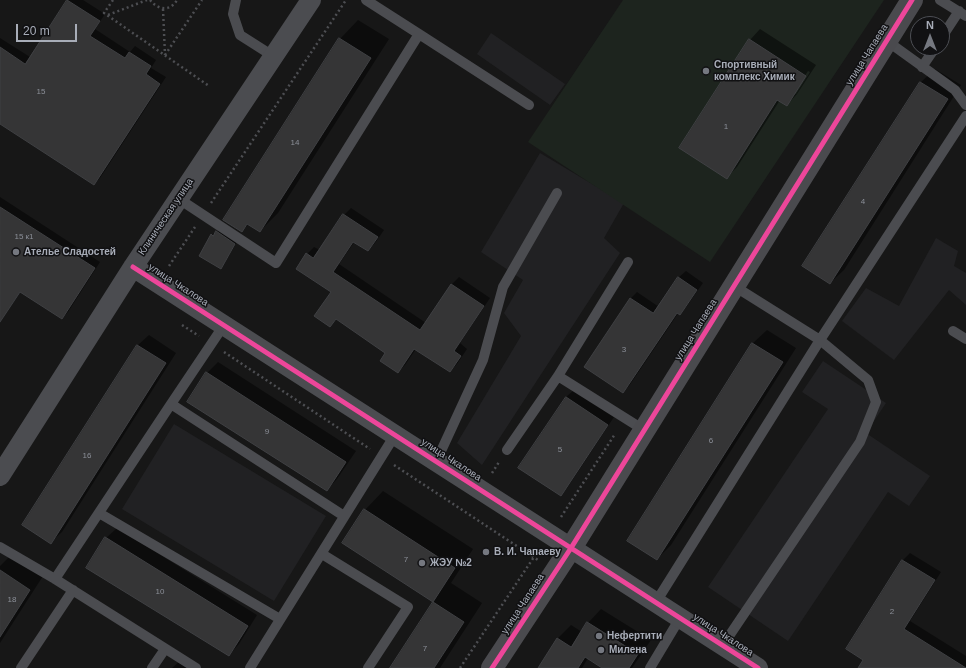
<!DOCTYPE html>
<meta charset="utf-8">
<style>
body{margin:0}
#map{position:relative;width:966px;height:668px;overflow:hidden;background:#171717;font-family:Helvetica,sans-serif}
canvas{display:block}
.north{position:absolute;left:910px;top:16px;width:40px;height:40px;box-sizing:border-box;background:#111113;border:1px solid #4d4f55;border-radius:50%;rotate:0deg;font-size:11px;font-weight:700;line-height:16px;text-align:center;color:#a8adb8}
.north::after{content:'';display:block;margin:auto;width:14px;height:18px;background:#757880;clip-path:polygon(50% 0,100% 100%,50% 72%,0 100%)}
.scale{position:absolute;left:16px;top:24px;width:61px;height:18px;box-sizing:border-box;border:2px solid #a8adb8;border-top:0;padding-left:5px;font-size:12px;line-height:14px;white-space:nowrap;color:#a8adb8;-webkit-text-stroke:3px #111113;paint-order:stroke}
</style>
<div id="map">
<canvas width="966" height="668"></canvas>
<div class="north">N</div>
<div class="scale">20 m</div>
</div>
<script>
const g = document.querySelector('canvas').getContext('2d');
g.lineJoin = 'round';
function fillPath(path, color) { g.fillStyle = color; g.fill(path, 'evenodd'); }
function stroke(path, color, width, dash) { g.strokeStyle = color; g.lineWidth = width; g.lineCap = dash ? 'butt' : 'round'; g.setLineDash(dash || []); g.stroke(path); }
function write(font, color, halo, rows, align = 'center') {
  g.font = font + ' Helvetica,sans-serif'; g.lineWidth = 3; g.setLineDash([]); g.textBaseline = 'middle'; g.strokeStyle = halo; g.fillStyle = color; for (const [text, x, y, turn = 0] of rows) {
    g.save(); g.translate(x, y); g.rotate((+turn || 0) * Math.PI / 180); g.textAlign = isNaN(turn) ? turn : align; if (halo) g.strokeText(text, 0, 0); g.fillText(text, 0, 0); g.restore();
  }
}
fillPath(new Path2D(`
 M491 33 565 84 550 105 477 54Z
 M540 153 624 203 604 238 620 253 482 465 457 443 521 336 504 313 523 280 481 252Z
 M936 238 958 251 954 266 966 273V305L949 290 894 360 842 321 866 288 899 306Z
 M823 361 886 403 866 433 930 476 909 506 888 492 788 641 708 587 828 409 802 392Z
 M174 424 326 516 274 601 122 509Z`), '#212123');
fillPath(new Path2D(`
 M623 0H884L710 262 528 142Z`), '#1d241e');
fillPath(new Path2D(`
 M68 0H83L105 14 95 29 130 52 135 46 156 60 151 68 166 77 100 178 94 184 0 123V38L30 57Z
 M358 20 389 39 278 213 260 231 249 224 241 231 224 220 340 39Z
 M760 29 816 65 797 94 787 105 780 100 737 167 727 177 750 40ZM808 71 810 72 796 94H793Z
 M935 69 961 85 844 270 830 283 804 266 921 82Z
 M0 197 100 262 68 312 62 318 21 291 15 300 0 316Z
 M351 208 384 230 375 243 368 250 355 241 339 264 426 323 452 284 459 277 490 298 460 343 467 349 457 364 450 371 416 349 405 365 398 372 387 352 337 319 330 326 332 292 307 254 314 247 320 250 344 215Z
 M220 229 238 240 224 264 221 268 212 235Z
 M686 271 703 283 686 307 680 313 679 312 629 386 622 392 585 367 631 298 637 292 659 307 679 277Z
 M767 330 796 348 671 545 657 559 628 541 753 343Z
 M149 335 176 353 62 532 51 542 23 525 138 345Z
 M218 362 356 451 337 479 327 490 207 373Z
 M574 390 614 417 567 488 560 495 566 397Z
 M383 491 473 549 451 583 482 603 440 668H391L434 602 344 543 365 510Z
 M117 528 257 615 239 644 229 655 106 538Z
 M910 553 941 572 910 621 966 656V668H860L865 659 848 649 903 560Z
 M11 555 43 576 0 643V566Z
 M601 609 651 640 632 668H604L588 658 582 668H539L557 639 571 625 582 632 588 623Z
 M182 659 197 668H172Z`), '#0007');
const building = new Path2D(`
 M67 0 100 21 90 36 125 58 129 52 151 66 146 74 160 84 94 185 0 124V47L25 64Z
 M339 38 371 58 260 232 247 224 242 232 223 220Z
 M749 39 806 76 787 106 777 100 727 179 679 148Z
 M920 82 948 99 830 284 802 266Z
 M0 207 95 268 62 319 20 292 0 322Z
 M343 214 378 237 368 251 353 242 333 272 420 330 451 284 484 306 454 351 461 356 450 372 414 349 398 373 380 361 385 353 336 319 330 327 314 316 331 292 296 269 306 253 313 258Z
 M216 231 235 244 221 269 199 256 211 234 213 236Z
 M678 277 697 290 680 315 677 313 623 393 584 367 630 298 653 313Z
 M752 343 783 362 657 560 627 541Z
 M137 345 166 363 51 544 22 525Z
 M206 372 346 462 327 491 187 402Z
 M566 397 608 425 561 496 518 468Z
 M364 509 455 568 433 602 342 543Z
 M105 537 248 626 229 656 86 568Z
 M902 560 935 580 904 629 966 668H858L863 660 846 649Z
 M0 570 30 590 0 637Z
 M433 602 464 622 434 668H390Z
 M587 622 638 654 629 668H602L585 657 578 668H538L557 638 571 647Z`);
fillPath(building, '#353536');
stroke(building, '#3f4043', 1);
stroke(new Path2D(`
 M113 0 104 13 209 86
 M150 0C158 10 170 12 177 0
 M163 9 165 55
 M108 15 147 0
 M165 55 202 0
 M211 203 346 0
 M169 266 195 227
 M182 325 199 336
 M224 352 370 449
 M394 465 538 560
 M492 473 499 462
 M561 517 615 434
 M460 668 538 551`), '#4d4e52', 2.5, [2, 3]);
stroke(new Path2D(`
 M236 0 233 14 240 35 273 56
 M940 0 966 16
 M419 34 529 105
 M942 37 959 11
 M887 41 955 90 966 105
 M922 67 935 48
 M179 199 276 263 419 34 366 0
 M953 331 966 339
 M558 376 644 430
 M171 404 224 325
 M507 450 558 376 628 262
 M436 462 483 360 503 287 557 193
 M99 513 280 619
 M0 547 55 579 196 668
 M322 554 408 607 368 668
 M55 579 171 404 344 516
 M656 602 820 340 966 116
 M723 645 860 442 876 402 868 380 820 340 734 286
 M21 668 73 590
 M152 668 165 649
 M250 668 395 435
 M650 668 680 618`), '#4b4c50', 10);
stroke(new Path2D(`
 M133 267 758 668
 M0 476 133 267 311 0`), '#4b4c50', 20);
stroke(new Path2D(`
 M492 668 571 548 912 0`), '#4a4a4e', 22);
stroke(new Path2D(`
 M133 267 758 668
 M492 668 571 548 912 0`), '#ed469a', 5);
for (const [x, y, r, color] of [
 [706,71,4,"#757880"],
 [16,252,4,"#757880"],
 [486,552,4,"#757880"],
 [422,563,4,"#757880"],
 [599,636,4,"#757880"],
 [601,650,4,"#757880"]
]) { const dot = new Path2D(); dot.arc(x, y, r, 0, 2 * Math.PI); g.fillStyle = color; g.fill(dot); stroke(dot, '#111113', 1.5); }
write('8px', '#8b8f98', null, [
 ["15",41,92],
 ["1",726,127],
 ["14",295,143],
 ["4",863,202],
 ["15 к1",24,237],
 ["3",624,350],
 ["9",267,432],
 ["6",711,441],
 ["5",560,450],
 ["16",87,456],
 ["7",406,560],
 ["10",160,592],
 ["18",12,600],
 ["2",892,612],
 ["7",425,649]
]);
write('10px', '#a8adb8', '#111113', [
 ["улица Чапаева",867,55,-58],
 ["Клиническая улица",166,217,-56],
 ["улица Чкалова",178,285,33],
 ["улица Чапаева",696,330,-58],
 ["улица Чкалова",451,460,33],
 ["улица Чапаева",523,604,-57],
 ["улица Чкалова",723,635,33]
]);
write('bold 10px', '#a8adb8', '#111113', [
 ["Спортивный",714,65],
 ["комплекс Химик",714,77],
 ["Ателье Сладостей",24,252],
 ["В. И. Чапаеву",494,552],
 ["ЖЭУ №2",430,563],
 ["Нефертити",607,636],
 ["Милена",609,650]
], 'left');
</script>
